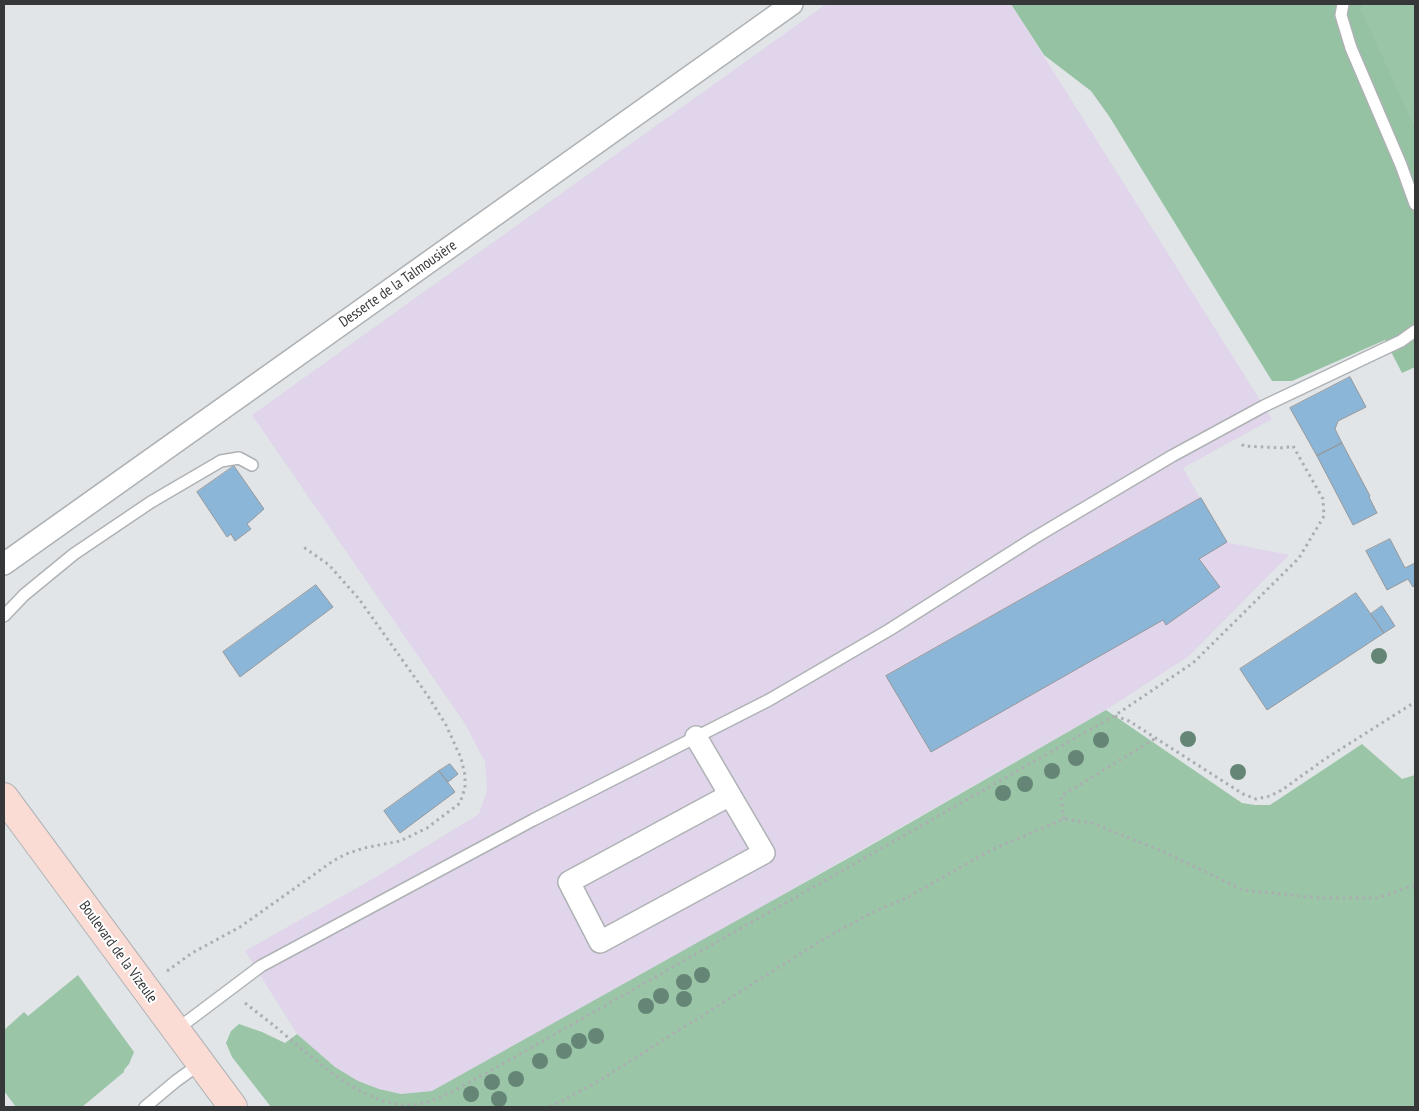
<!DOCTYPE html>
<meta charset="utf-8">
<style>
body{margin:0}
#map{position:relative;width:1419px;height:1111px;overflow:hidden;background:#e1e5e8;font-family:"PT Sans Narrow",sans-serif}
canvas{display:block}
.frame{position:absolute;inset:0;border:5px solid #363739;pointer-events:none}
</style>
<div id="map">
<canvas width="1419" height="1111"></canvas>
<div class="frame"></div>
</div>
<script>
const g = document.querySelector('canvas').getContext('2d');
g.lineJoin = 'round';
function fillPath(path, color) { g.fillStyle = color; g.fill(path, 'evenodd'); }
function stroke(path, color, width, dash) { g.strokeStyle = color; g.lineWidth = width; g.lineCap = dash ? 'butt' : 'round'; g.setLineDash(dash || []); g.stroke(path); }
function write(font, color, halo, rows, align = 'center') {
  g.font = font + ' "PT Sans Narrow",sans-serif'; g.lineWidth = 4; g.setLineDash([]); g.textBaseline = 'middle'; g.strokeStyle = halo; g.fillStyle = color; for (const [text, x, y, turn = 0] of rows) {
    g.save(); g.translate(x, y); g.rotate((+turn || 0) * Math.PI / 180); g.textAlign = isNaN(turn) ? turn : align; if (halo) g.strokeText(text, 0, 0); g.fillText(text, 0, 0); g.restore();
  }
}
fillPath(new Path2D(`
 M826 4H1011L1272 419 1183 468 1225 542 1289 555 1189 656 1106 710 686 950 432 1091 401 1094 379 1089 358 1081 335 1067 297 1034 245 951 376 877 479 814 487 790 485 762 465 724 252 415Z`), '#e0d5ea');
fillPath(new Path2D(`
 M1366 4H1415V125L1359 9Z
 M1106 710 1242 803 1255 805H1270L1362 744 1402 779 1415 775V1107H271L232 1057 226 1043 231 1031 239 1024 262 1032 285 1043 297 1034 335 1067 358 1081 379 1089 401 1094 432 1091 854 855Z
 M78 975 134 1052 129 1064 124 1070V1072L82 1107H16L4 1091V1030L24 1012 28 1016Z`), '#9bc5a7');
fillPath(new Path2D(`
 M1011 4H1366L1360 9 1415 125V367L1402 373 1385 340 1292 381H1272L1109 116 1091 91 1044 55Z`), '#95c2a2');
const building = new Path2D(`
 M1350 377 1366 407 1338 421 1335 429 1342 443 1317 456 1290 408Z
 M1342 443 1370 496 1369 497 1377 513 1353 525 1317 456Z
 M234 466 264 509 247 524 251 529 235 541 231 534 227 537 197 492Z
 M1201 498 1227 542 1199 559 1220 587 1166 625 1163 620 931 752 886 676Z
 M1390 539 1405 568 1415 563V585L1413 587 1408 579 1387 590 1366 551Z
 M316 585 333 607 240 677 223 652Z
 M1356 593 1384 633 1267 710 1240 669Z
 M1382 606 1395 626 1384 633 1371 614Z
 M450 764 458 774 448 782 439 771Z
 M439 771 455 792 400 833 384 811Z`);
fillPath(building, '#8cb6d7');
stroke(building, '#95989b', 1);
const service = new Path2D(`
 M1343 4 1341 15 1351 48 1401 165 1415 204
 M4 616 24 595 74 554 151 502 221 461 239 458 252 465
 M176 1030 261 966 533 820 769 700 889 630 1034 538 1172 456 1264 406 1401 341 1415 331
 M145 1107 176 1081 201 1063`);
const minor = new Path2D(`
 M4 564 792 4
 M696 737 764 853 600 942 569 882 730 795`);
const secondary = new Path2D(`
 M4 797 233 1107`);
stroke(service, '#afb2b5', 14);
stroke(minor, '#afb2b5', 24);
stroke(secondary, '#afb2b5', 30);
stroke(new Path2D(`
 M1115 716 1129 721 1243 794 1256 799 1270 796 1282 790 1325 759 1415 702
 M1064 819 1061 796 1156 738
 M167 971 192 953 240 927 333 861 346 854 364 848 400 841 427 828 460 803 465 788V775L461 758 446 725 428 696 359 599 329 565 302 546
 M245 1003C254 1010 263 1017 272 1024 309 1054 362 1107 412 1105 438 1103 476 1078 499 1066L1114 716 1193 663 1299 558 1324 516 1323 499 1293 446 1283 448 1244 446 1239 442
 M550 1107 597 1082 822 940 871 913 906 898 991 850 1064 819 1092 823 1164 852 1243 890 1319 898H1378L1415 885`), '#abaeb1', 3, [2.5, 4]);
stroke(service, '#fff', 11);
stroke(minor, '#fff', 21);
stroke(secondary, '#fbdcd5', 28);
g.fillStyle = '#658576';
for (const [x, y] of [
 [1379,656],
 [1188,739],
 [1101,740],
 [1076,758],
 [1052,771],
 [1238,772],
 [1025,784],
 [1003,793],
 [702,975],
 [684,982],
 [661,996],
 [684,999],
 [646,1006],
 [596,1036],
 [579,1041],
 [564,1051],
 [540,1061],
 [516,1079],
 [492,1082],
 [471,1094],
 [499,1099]
]) { g.beginPath(); g.arc(x, y, 8, 0, 2 * Math.PI); g.fill(); }
write('15px', '#363739', '#fff', [
 ["Desserte de la Talmousière",398,284,-35],
 ["Boulevard de la Vizeule",118,952,54]
]);
</script>
